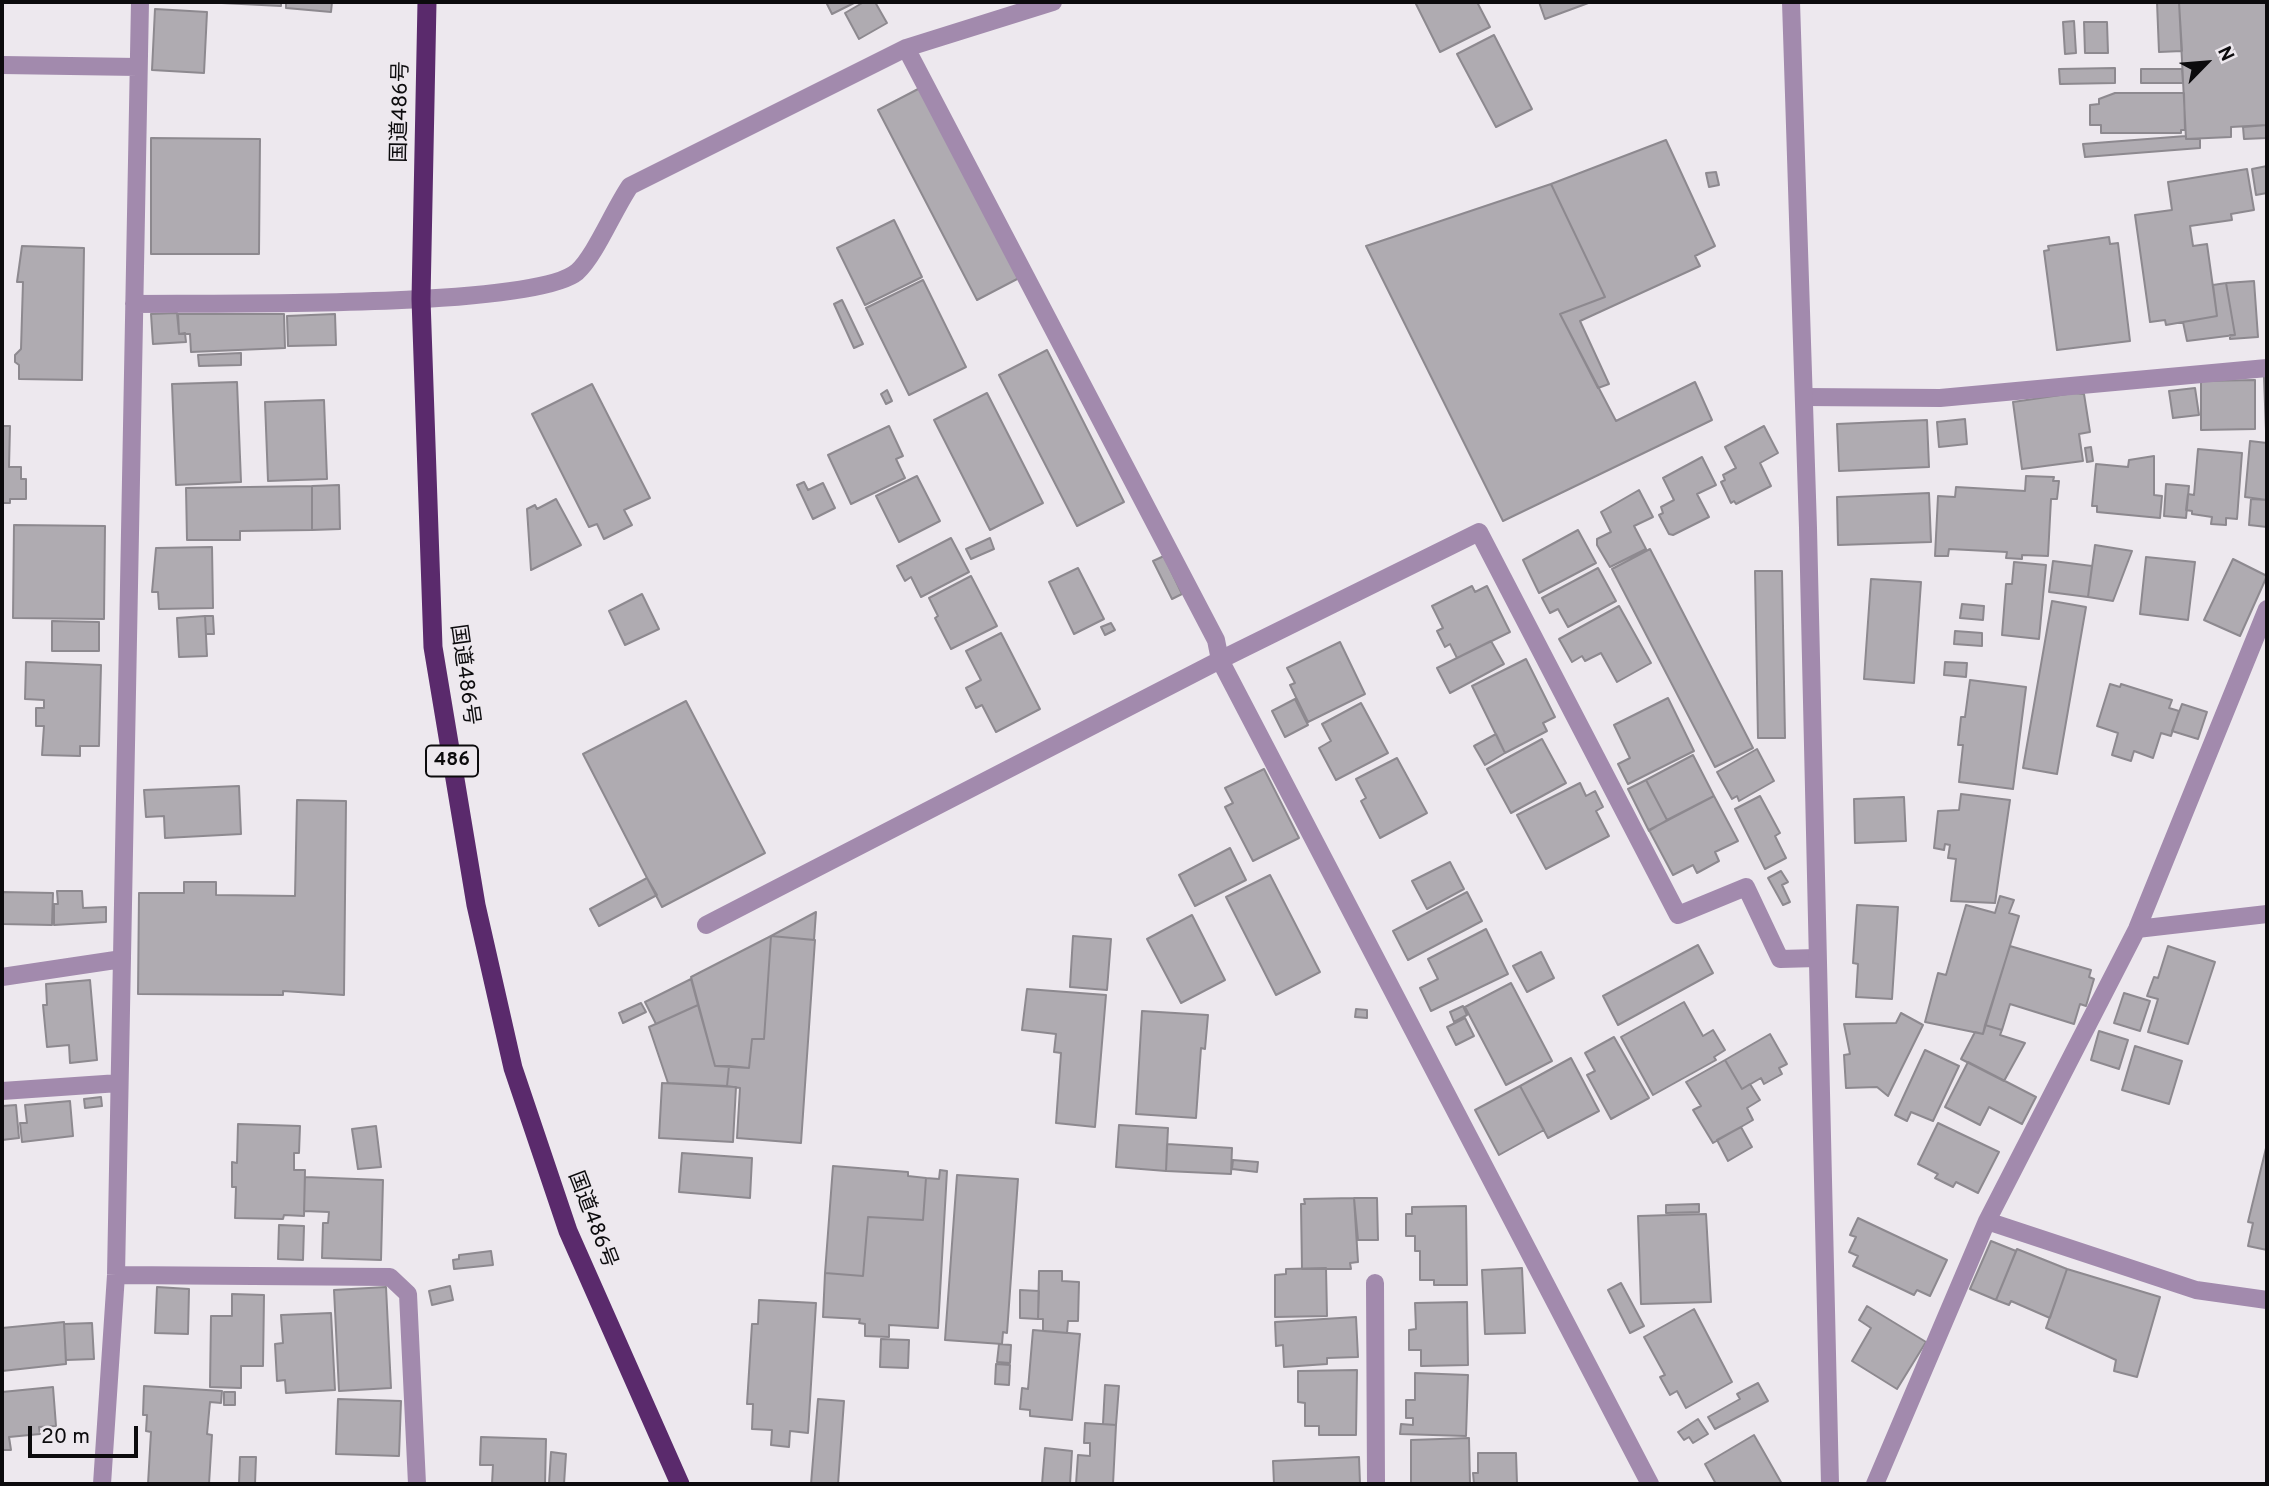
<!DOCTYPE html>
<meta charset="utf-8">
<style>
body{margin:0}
#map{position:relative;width:2269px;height:1486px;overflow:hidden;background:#ede8ee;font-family:Overpass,sans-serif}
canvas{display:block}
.frame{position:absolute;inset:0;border:4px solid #0c0b0d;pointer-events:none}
.north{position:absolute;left:2171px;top:28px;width:70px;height:70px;-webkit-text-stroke:5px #ede8ee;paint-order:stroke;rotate:65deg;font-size:19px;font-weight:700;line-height:28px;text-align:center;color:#0c0b0d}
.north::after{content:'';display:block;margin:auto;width:24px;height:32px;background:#0c0b0d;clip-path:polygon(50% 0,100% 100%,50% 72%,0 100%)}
.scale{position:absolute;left:28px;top:1426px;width:110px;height:32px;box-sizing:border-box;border:4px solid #0c0b0d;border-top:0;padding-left:9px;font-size:21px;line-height:24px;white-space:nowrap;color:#0c0b0d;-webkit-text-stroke:5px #ede8ee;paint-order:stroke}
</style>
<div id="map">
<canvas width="2269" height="1486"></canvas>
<div class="frame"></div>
<div class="north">N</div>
<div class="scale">20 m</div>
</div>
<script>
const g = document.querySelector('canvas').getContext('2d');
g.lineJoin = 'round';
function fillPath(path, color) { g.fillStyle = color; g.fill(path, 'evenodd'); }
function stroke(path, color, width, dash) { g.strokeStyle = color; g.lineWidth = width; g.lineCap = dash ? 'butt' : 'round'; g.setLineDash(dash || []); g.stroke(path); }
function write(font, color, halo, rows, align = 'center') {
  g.font = font + ' Overpass,"Noto Sans JP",sans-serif'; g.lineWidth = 5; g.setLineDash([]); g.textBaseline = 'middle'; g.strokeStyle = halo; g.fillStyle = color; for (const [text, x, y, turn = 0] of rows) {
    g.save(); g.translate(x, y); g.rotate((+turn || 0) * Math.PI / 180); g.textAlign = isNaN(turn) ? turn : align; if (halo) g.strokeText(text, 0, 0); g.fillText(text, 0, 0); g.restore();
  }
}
const building = new Path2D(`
 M202 2H281V6Z
 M286 2H332L331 12 286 8Z
 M826 2H856L832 14Z
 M864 2H875L887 23 859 39 845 13Z
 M1415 2H1477L1490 27 1440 52Z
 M1539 2H1591L1545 19Z
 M2157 2H2179L2182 51 2159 52Z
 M2179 2H2267V125L2231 127V137L2186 139Z
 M155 9 207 12 204 73 152 70Z
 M2074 21 2076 53 2065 54 2063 22Z
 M2084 22H2107L2108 53H2085Z
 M1494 35 1532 109 1496 127 1457 54Z
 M2115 68V83L2060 84 2059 69Z
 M2141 69H2182L2183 83H2141Z
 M920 88 1019 278 977 300 878 110Z
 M2115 93H2184L2185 130H2181V133H2101V125H2090V105L2099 104V99Z
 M2267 125V138L2244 139 2243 127Z
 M2186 136V139H2200V148L2085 157 2083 144Z
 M151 138 260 139 259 254H151Z
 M1666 140 1715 246 1695 256 1700 266 1580 321 1609 384 1598 388 1560 314 1605 297 1551 184Z
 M2267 166V193L2256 195 2252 169Z
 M2247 169 2254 210 2231 214 2232 220 2190 226 2193 246 2207 244 2217 316 2166 325 2165 320 2150 322 2135 215 2172 210 2168 182Z
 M1716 172 1719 185 1709 187 1706 173Z
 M1551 184 1605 297 1560 314 1616 421 1695 382 1712 420 1503 521 1366 246Z
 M894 220 922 277 865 305 837 248Z
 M2109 237 2110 244 2118 243 2130 341 2057 350 2044 251 2049 250 2048 246Z
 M22 246 84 248 82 380 19 379V365L15 362V355L21 349 23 282H17Z
 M923 280 966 367 909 395 866 308Z
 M2254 281 2258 337 2230 339V335H2235L2226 283Z
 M2226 283 2235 335 2187 341 2183 322 2217 316 2213 285Z
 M842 300 863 344 854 348 834 304Z
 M177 313 179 334 185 333 186 342 153 344 151 314Z
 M178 314H284L285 348 191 352 190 334H179Z
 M335 314 336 345 288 346 287 316Z
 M1047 350 1124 502 1077 526 999 375Z
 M241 353V365L199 366 198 355Z
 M2264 377H2267V431H2266Z
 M2255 380V429L2201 430V381Z
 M237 382 241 482 176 485 172 384Z
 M592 384 650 498 624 510 632 525 604 539 597 524 589 527 532 414Z
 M2195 388 2199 415 2173 418 2169 391Z
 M887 390 892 401 886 404 881 394Z
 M987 393 1043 503 990 530 934 420Z
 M2074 393 2084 394 2090 432 2079 434 2083 461 2022 469 2013 402Z
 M324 400 327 479 268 481 265 402Z
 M1965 419 1967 444 1939 447 1937 422Z
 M1927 420 1929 467 1839 471 1837 424Z
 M2 426H10L9 467H21V479H26V499H10V503H2Z
 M889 426 903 456 896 459 905 478 851 504 828 455Z
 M1764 426 1778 453 1760 463 1771 486 1736 504 1734 501 1731 503 1721 482 1725 480 1723 475 1736 468 1725 447Z
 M2250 441 2267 443V500L2245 497Z
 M2091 447 2093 461 2087 462 2085 448Z
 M2198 449 2242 453 2237 519 2226 518V525L2211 524 2212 517 2192 514V511L2186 510 2188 494 2194 495Z
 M2154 456V495L2162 496 2160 518 2097 512V506H2092L2096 464 2128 467 2129 460Z
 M1702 457 1716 485 1697 494 1709 517 1673 535 1669 534 1659 515 1663 513 1661 507 1674 500 1663 478Z
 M917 476 940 521 899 542 876 496Z
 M2026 476 2054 477 2053 481H2059L2057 499H2051L2048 556 2022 555V559L2006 558 2007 552 1949 549 1948 556H1935L1938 496 1955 497 1956 487 2025 491Z
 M804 482 808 490 823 483 835 508 813 519 797 485Z
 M2166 484 2189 486 2186 518 2164 516Z
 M339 485 340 529 312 530V486Z
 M312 486V530L240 531V540H187L186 488Z
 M1639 490 1653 517 1634 526 1646 549 1610 567 1597 545V539L1611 532 1601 512Z
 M1929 493 1931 542 1838 545 1837 497Z
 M556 499 581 545 531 570 527 509 535 505 537 509Z
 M2251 499 2267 500V527L2249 525Z
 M14 525 105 526 104 619 13 618Z
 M1578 530 1596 563 1539 593 1523 560Z
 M951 538 969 572 921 597 911 577 905 581 897 566Z
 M990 538 994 549 971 559 966 549Z
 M2095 545 2132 551 2113 601 2088 597Z
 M212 547 213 608 159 609 158 592H152L156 548Z
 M1650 549 1753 748 1715 767 1612 569Z
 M1164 556 1182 594 1172 599 1153 561Z
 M2146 557 2195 562 2188 620 2140 614Z
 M2233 559 2267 576 2240 636 2204 620Z
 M2053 561 2092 566 2088 597 2049 592Z
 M2014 562 2046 565 2039 639 2002 635 2006 584H2012Z
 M1078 568 1104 619 1074 634 1049 582Z
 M1598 568 1616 601 1568 627 1558 609 1550 613 1542 598Z
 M1755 571H1782L1785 738H1758Z
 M971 576 997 626 951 649 935 618 938 616 929 598Z
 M1871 579 1921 582 1914 683 1864 679Z
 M1472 586 1475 592 1487 586 1510 632 1457 658 1450 644 1445 647 1437 631 1443 628 1432 606Z
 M642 594 659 629 625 645 609 611Z
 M2052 601 2086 607 2057 774 2023 768Z
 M1962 604 1984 606 1983 620 1960 618Z
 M1619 606 1651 663 1617 682 1601 653 1585 661 1582 656 1572 662 1559 639Z
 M205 616H213L214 634H206Z
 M205 616 207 656 179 657 177 618Z
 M52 621 99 622V651H52Z
 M1111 623 1115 630 1105 635 1101 627Z
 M1955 631 1982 633V646L1954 644Z
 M1001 633 1040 709 996 732 982 705 976 708 966 688 981 680 966 651Z
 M1491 641 1504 664 1450 693 1437 668Z
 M1340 642 1365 694 1308 722 1290 685 1295 683 1287 668Z
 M1526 659 1555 717 1543 723 1547 731 1505 753 1472 686Z
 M26 662 101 665 99 746H80V756L42 755 44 726H36V708H44V700L25 699Z
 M1945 662 1967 663 1966 677 1944 675Z
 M1970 680 2026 687 2013 789 1959 782 1963 745H1958L1961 717H1965Z
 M2110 684 2120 687 2121 684 2172 700 2169 708 2179 711 2171 736 2161 733 2153 758 2134 751 2131 761 2112 755 2118 733 2097 726Z
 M1668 698 1694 751 1628 784 1618 764 1630 758 1614 725Z
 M1295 699 1308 725 1285 737 1272 711Z
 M686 701 765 853 662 907 583 754Z
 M1361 703 1388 753 1336 780 1319 748 1331 741 1322 724Z
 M2182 704 2207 712 2198 739 2172 731Z
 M1496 734 1505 753 1485 765 1474 746Z
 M1542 739 1566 783 1511 813 1487 769Z
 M1757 749 1774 781 1739 801 1737 796 1732 799 1717 772Z
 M1693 755 1714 796 1667 820 1646 780Z
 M1397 758 1427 813 1380 838 1361 801 1366 798 1356 779Z
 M1264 769 1299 838 1253 861 1225 807 1233 803 1225 788Z
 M1646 780 1667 820 1649 831 1628 789Z
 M1580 783 1586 796 1595 791 1603 807 1596 811 1609 836 1546 869 1517 815Z
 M239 786 241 834 165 838 164 816 146 817 144 790Z
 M1961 794 2010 800 1995 903 1951 901 1956 859 1948 858 1950 845 1945 844 1944 850 1934 848 1938 811 1959 810Z
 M1714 796 1738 841 1715 852 1719 861 1697 873 1693 865 1673 875 1649 830Z
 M1760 796 1780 833 1775 836 1786 858 1765 869 1735 809Z
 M1904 797 1906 841 1855 843 1854 799Z
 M297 800 346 801 344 995 283 991V995L138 994 139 893H184V882H216V895L295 896Z
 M1230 848 1246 880 1195 906 1179 875Z
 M1450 862 1464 889 1427 909 1412 881Z
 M1781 871 1788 882 1782 885 1790 902 1783 905 1768 878Z
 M1270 875 1320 972 1276 995 1226 897Z
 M647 878 657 895 599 926 590 909Z
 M57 891H82L83 908 106 907V922L54 925V904H58Z
 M2 892 53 893 52 925 2 924Z
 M1467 892 1482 921 1408 960 1393 931Z
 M2000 896 2014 900 2009 913 2019 916 1983 1034 1925 1022 1938 973 1946 975 1966 905 1995 913Z
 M1857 905 1898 907 1892 999 1856 997 1858 964 1853 963Z
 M816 912 814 940 771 936Z
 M1192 915 1225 980 1181 1003 1147 939Z
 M1486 929 1508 974 1431 1011 1420 988 1438 979 1428 959Z
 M771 936 815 940 801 1143 737 1138 740 1088 727 1086 729 1066 749 1068 752 1039H764Z
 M771 936 764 1039H752L749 1068 715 1066 691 977Z
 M1073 936 1111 939 1107 990 1070 987Z
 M1698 945 1713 973 1618 1025 1603 996Z
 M2010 946 2091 970 2089 977 2094 979 2086 1006 2080 1004 2074 1024 2010 1004 2002 1030 1985 1025Z
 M2168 946 2215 962 2188 1044 2148 1032 2158 999 2147 996 2154 977 2158 978Z
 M1541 952 1554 978 1527 992 1513 966Z
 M691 979 698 1005 656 1024 645 1002Z
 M90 980 97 1060 70 1063 69 1045 47 1047 43 1005H47L46 984Z
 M1511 983 1552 1061 1506 1085 1465 1007Z
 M1027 989 1106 995 1095 1127 1056 1123 1061 1053 1054 1052 1056 1034 1022 1030Z
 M2124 993 2150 1001 2140 1031 2114 1023Z
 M1684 1002 1703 1036 1713 1030 1725 1050 1714 1057 1716 1060 1653 1095 1621 1037Z
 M641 1003 646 1012 623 1023 619 1013Z
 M698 1005 715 1066H729L727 1086 668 1083 649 1027Z
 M1463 1006 1467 1015 1454 1022 1450 1012Z
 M1356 1009 1367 1010V1018L1355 1017Z
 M1142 1011 1208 1015 1205 1049 1201 1048 1196 1118 1136 1114Z
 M1901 1013 1923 1025 1888 1096 1877 1087 1846 1088 1844 1055 1850 1054 1844 1024 1896 1023Z
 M1465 1018 1474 1036 1456 1045 1447 1027Z
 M1985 1025 2002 1030 2000 1035 2025 1043 2004 1081 1961 1059 1975 1032 1983 1034Z
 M2099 1031 2128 1040 2119 1069 2091 1060Z
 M1770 1034 1787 1064 1779 1068 1782 1074 1764 1084 1761 1078 1742 1089 1725 1060Z
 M1614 1037 1649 1098 1611 1119 1587 1075 1595 1071 1585 1053Z
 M2135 1046 2182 1061 2169 1104 2122 1090Z
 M1925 1050 1959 1066 1933 1121 1911 1112 1907 1121 1895 1115Z
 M1571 1058 1599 1111 1548 1138 1520 1086Z
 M1725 1060 1742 1089 1750 1084 1760 1100 1747 1108 1753 1120 1713 1143 1693 1110 1701 1106 1686 1082Z
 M1968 1062 2036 1097 2022 1124 1989 1107 1980 1125 1945 1107Z
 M662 1083 736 1087 733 1142 659 1138Z
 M1520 1086 1544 1130 1499 1155 1475 1110Z
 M101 1097 102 1106 85 1108 84 1099Z
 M70 1101 73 1136 22 1142 20 1123H27L25 1105Z
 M16 1105 19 1138 2 1140V1106Z
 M1938 1123 1999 1152 1978 1193 1956 1182 1953 1187 1935 1178 1938 1174 1918 1164Z
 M238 1124 300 1126 299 1153H294V1170H305L304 1216 284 1215 283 1219 235 1218 236 1187H232V1162L237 1163Z
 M1119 1125 1168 1128 1166 1171 1116 1167Z
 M376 1126 381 1167 358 1169 352 1129Z
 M1741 1127 1752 1147 1728 1161 1717 1140Z
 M1167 1144 1232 1148 1231 1174 1166 1171Z
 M2267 1144V1250L2248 1246 2253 1223 2248 1222Z
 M682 1153 752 1158 750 1198 679 1192Z
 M1233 1160 1258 1162 1257 1172 1232 1169Z
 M833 1166 908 1172V1176L926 1178 923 1220 868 1217 863 1276 825 1273Z
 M940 1170 947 1171 938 1328 889 1325V1337L865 1336V1324L859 1323 860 1319 823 1317 825 1273 863 1276 868 1217 923 1220 926 1178 939 1179Z
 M957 1175 1018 1179 1007 1333 1003 1332 1002 1344 945 1340Z
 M305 1177 383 1180 381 1260 322 1258 323 1223H328L329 1212 304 1211Z
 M1354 1198H1377L1378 1240H1358Z
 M1354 1198 1358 1262 1350 1263 1351 1269H1302L1301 1204H1305L1304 1199Z
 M1699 1204V1212L1666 1213V1205Z
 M1466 1206 1467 1285H1434V1280H1420V1251H1415V1236H1406V1214H1412V1207Z
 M1706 1214 1711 1302 1641 1304 1638 1216Z
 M1858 1218 1947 1260 1930 1296 1917 1290 1914 1295 1853 1266 1858 1256 1849 1252 1856 1237 1850 1235Z
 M279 1225 304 1226 303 1260 278 1259Z
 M1991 1241 2016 1251 1996 1300 1970 1289Z
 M2017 1249 2067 1269 2050 1318 2011 1301 2009 1305 1996 1300Z
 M491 1251 493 1265 454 1269 453 1260 459 1259V1255Z
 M1326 1268 1327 1316 1275 1317V1275L1286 1274V1269Z
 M1522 1268 1525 1333 1485 1334 1482 1270Z
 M2067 1269 2160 1297 2137 1377 2114 1371 2116 1360 2046 1328Z
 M1039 1271H1062V1281L1079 1282 1078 1321H1068L1067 1333 1043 1331V1319H1038Z
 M1621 1283 1644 1326 1630 1333 1608 1290Z
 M450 1286 453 1300 432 1305 429 1291Z
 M157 1287 189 1289 188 1334 155 1333Z
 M386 1287 391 1388 339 1391 334 1290Z
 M1020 1290 1039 1291 1038 1319 1020 1318Z
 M232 1294 264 1295 263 1366H241V1388L210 1387 211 1316H232Z
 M759 1300 816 1303 808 1433 790 1431 789 1447 771 1445 772 1430 752 1429 753 1404H747L752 1324H758Z
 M1467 1302 1468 1365 1421 1366V1350H1409V1330L1416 1329 1415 1303Z
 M1867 1306 1926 1342 1897 1389 1852 1361 1871 1328 1859 1320Z
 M1694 1309 1732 1382 1686 1408 1677 1391 1670 1395 1660 1377 1665 1375 1644 1337Z
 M331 1313 335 1390 286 1393 285 1380 277 1381 275 1344 283 1343 281 1315Z
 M1356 1317 1358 1357 1327 1358V1364L1284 1367 1283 1345 1276 1346 1275 1322Z
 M64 1322 66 1364 2 1371V1328Z
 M92 1323 94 1359 66 1360 64 1324Z
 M1033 1330 1080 1334 1072 1420 1030 1416V1410L1020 1409 1022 1388 1028 1389Z
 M881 1339 909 1340 908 1368 880 1367Z
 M999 1344 1011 1345 1010 1363 997 1362Z
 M996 1364 1010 1365 1009 1385 995 1384Z
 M1357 1370 1356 1435H1319V1426H1305V1403L1298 1402V1371Z
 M1415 1373 1468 1375 1466 1436 1400 1434 1401 1424 1413 1425V1418H1406V1400H1415Z
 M1758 1383 1768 1401 1715 1429 1708 1417 1740 1399 1737 1394Z
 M1105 1385 1119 1386 1116 1425 1103 1424Z
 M144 1386 222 1391 221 1403 210 1402 207 1434 212 1435 209 1484H148L151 1432 146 1431 147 1415H143Z
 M53 1387 56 1426 39 1427 40 1434 9 1437 11 1450H2V1392Z
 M224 1392H235V1405H224Z
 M338 1399 401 1401 399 1456 336 1454Z
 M818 1399 844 1401 838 1484H811Z
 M1698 1419 1708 1434 1693 1443 1689 1437 1684 1440 1678 1432Z
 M1085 1423 1116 1425 1113 1484H1076L1078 1455 1090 1456V1443H1084Z
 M1754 1435 1782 1484H1716L1705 1464Z
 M481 1437 546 1439 545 1484H492L493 1465H480Z
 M1469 1438 1470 1484H1411V1440Z
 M1045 1448 1072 1451 1070 1484H1042Z
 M551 1452 566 1454 564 1484H549Z
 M1478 1453H1516L1517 1484H1474L1473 1473H1478Z
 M240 1457H256L255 1484H239Z
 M1359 1457 1360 1484H1274L1273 1461Z`);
fillPath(building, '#afabb1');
stroke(building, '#8d898f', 2);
stroke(new Path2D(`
 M906 48 1216 640 1220 660 1650 1484
 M2 65 138 67
 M134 304C207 303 533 309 577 272 595 256 614 209 630 186L906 48 1053 2
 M1804 397 1940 398 2267 368
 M706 925 1220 660 1479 532 1678 915 1746 887 1780 959 1817 958
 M2137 929 2267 914
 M2 977 122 959
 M2 1091 119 1083
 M1987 1221 2196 1290 2267 1300
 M116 1275 390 1277 408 1294 417 1484
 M1375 1283 1376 1484
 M102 1484 116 1275 140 2
 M1875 1484 1987 1221 2137 929 2267 609`), '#a28aad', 18);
stroke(new Path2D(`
 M1791 2 1808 528 1830 1484`), '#a28aad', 18);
stroke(new Path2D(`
 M427 2 421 299 433 647 476 905 513 1068 568 1231 680 1484`), '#5a2a6c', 19);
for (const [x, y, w] of [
 [452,761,52]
]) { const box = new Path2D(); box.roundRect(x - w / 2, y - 15.5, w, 31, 5); g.fillStyle = '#ede8ee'; g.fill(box); stroke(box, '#0c0b0d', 2); }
write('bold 19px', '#0c0b0d', null, [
 ["486",452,761]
]);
write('21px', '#0c0b0d', '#ede8ee', [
 ["国道486号",402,112,-89],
 ["国道486号",463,675,82],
 ["国道486号",591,1220,69]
]);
</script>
